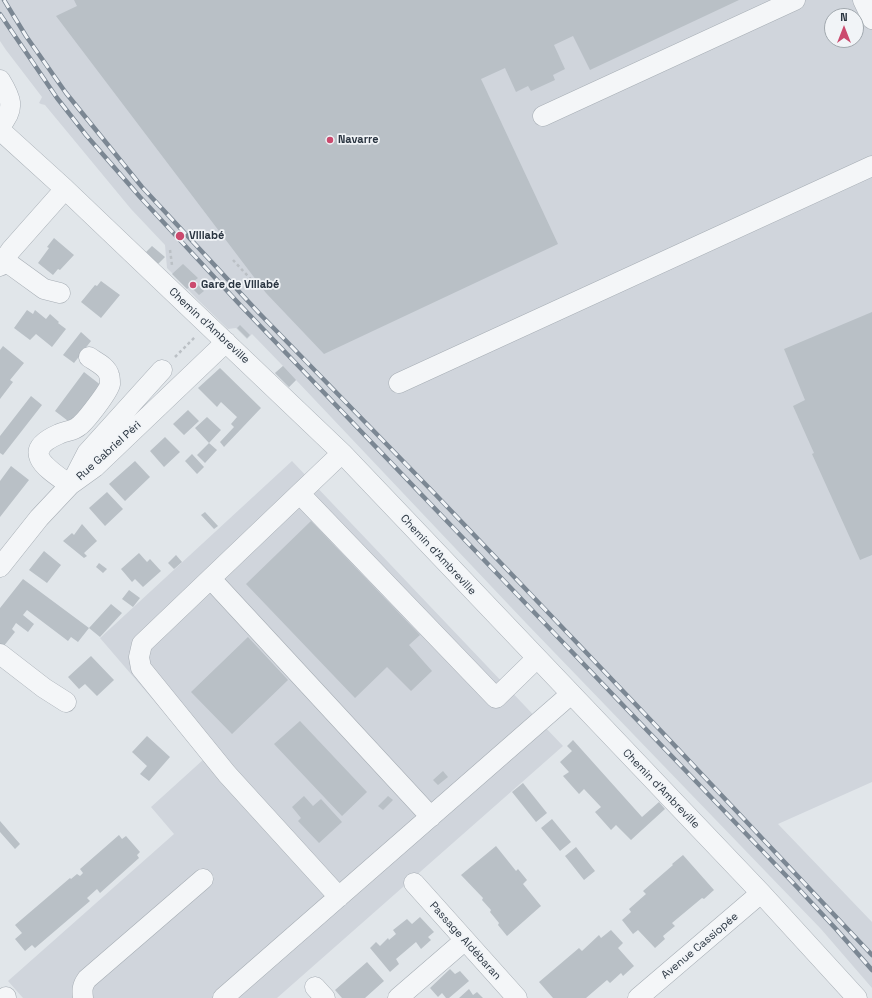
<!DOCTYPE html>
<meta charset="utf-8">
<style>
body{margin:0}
#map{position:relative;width:872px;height:998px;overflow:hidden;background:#e1e6ea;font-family:"Space Grotesk",sans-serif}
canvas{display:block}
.north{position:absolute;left:824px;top:8px;width:40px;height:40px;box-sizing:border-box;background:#f1f4f7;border:1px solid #a1a8ae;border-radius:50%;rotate:0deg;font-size:11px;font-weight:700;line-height:16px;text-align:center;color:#2a3541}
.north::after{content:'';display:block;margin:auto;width:14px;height:18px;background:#cb4a6e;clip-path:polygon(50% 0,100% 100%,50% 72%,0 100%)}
</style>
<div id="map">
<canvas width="872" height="998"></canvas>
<div class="north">N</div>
</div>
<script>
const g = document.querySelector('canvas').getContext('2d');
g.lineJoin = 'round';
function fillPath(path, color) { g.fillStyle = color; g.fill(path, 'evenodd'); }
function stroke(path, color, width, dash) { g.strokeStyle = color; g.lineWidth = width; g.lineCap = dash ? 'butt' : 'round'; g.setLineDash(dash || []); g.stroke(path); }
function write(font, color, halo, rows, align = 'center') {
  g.font = font + ' "Space Grotesk",sans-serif'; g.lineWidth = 3.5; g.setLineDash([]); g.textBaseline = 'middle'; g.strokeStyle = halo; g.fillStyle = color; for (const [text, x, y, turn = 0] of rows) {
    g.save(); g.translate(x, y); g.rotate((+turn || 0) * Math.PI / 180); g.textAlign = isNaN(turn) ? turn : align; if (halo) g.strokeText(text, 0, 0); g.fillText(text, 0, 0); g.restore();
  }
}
fillPath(new Path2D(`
 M0 0H863L872 19V782L778 824 872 922V988L821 929 526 623 296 380 289 387 275 373 283 366 252 334 247 339 236 328 228 329 197 299 170 271 167 268 165 245 131 209 45 105 41 104 39 103 42 97 6 50 0 41ZM832 16H856V40H832Z
 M292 461 563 746 277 998H23L8 981 174 834 151 807 204 759 100 638Z`), '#d0d5dc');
fillPath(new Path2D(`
 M74 0H739L590 70 573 36 554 45 565 69 553 75 555 80 531 91 528 86 516 92 505 68 481 79 558 244 324 354 266 293 56 16 77 6Z
 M54 238 74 255 60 270 58 269 53 275 38 263 49 248 47 247Z
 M152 246 165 257 158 264 146 252Z
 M183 264 198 278 194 281 204 291 199 295 190 286 187 289 172 274Z
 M101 281 120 295 101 318 81 302 95 285 97 286Z
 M27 310 33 314 35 310 46 319 50 314 59 322 58 323 66 329 52 347 36 334 30 340 14 328Z
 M872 312V555L860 560 812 454 814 453 793 406 805 400 784 349Z
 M240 325 250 335 247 338 237 328Z
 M81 332 91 341 74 363 63 355Z
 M3 346 24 363 10 380 13 382 0 399V350Z
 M283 366 296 380 289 387 275 373Z
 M220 368 261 408 224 447 220 442 234 427 231 424 237 417 221 402 217 407 198 388Z
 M84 372 102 386 72 424 55 411Z
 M31 396 42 405 3 455 0 453V436Z
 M188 410 199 421 184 435 173 424Z
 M207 417 221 430 209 443 195 428Z
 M165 437 180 452 164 467 150 451Z
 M209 443 217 450 205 463 197 455Z
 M192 454 204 467 197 474 185 461Z
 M135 461 150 477 125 501 109 484Z
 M11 466 29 480 0 517V481Z
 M107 492 123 509 105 526 89 508Z
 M205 512 218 526 214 529 201 515Z
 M311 521 420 635 409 645 432 671 411 691 387 667 355 698 246 584Z
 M82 524 97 541 84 553 87 556 84 558 63 541 72 533 74 535Z
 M44 551 61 565 47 583 29 570Z
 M139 553 147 562 150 559 161 571 143 587 135 579 132 582 121 569Z
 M176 555 182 562 174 569 168 563Z
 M99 563 107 569 103 573 96 567Z
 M23 579 89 628 78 642 71 637 68 641 27 610 23 615 34 624 28 632 16 623 12 629 15 632 3 647 0 645V608Z
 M129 590 140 598 133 607 122 599Z
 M111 604 122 613 100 637 89 628Z
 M248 637 288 680 232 734 191 692Z
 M91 656 114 680 97 696 85 684 79 689 68 677Z
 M300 721 367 792 342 816 274 744Z
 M147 736 170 757 149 781 140 774 147 766 132 752Z
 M573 740 642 817 659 802 665 809 631 840 616 825 611 830 595 812 601 807 584 789 579 794 563 776 569 772 560 762 572 751 567 746Z
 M443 771 448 777 438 785 433 780Z
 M523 783 547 813 536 822 512 792Z
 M304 796 313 806 321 799 342 822 319 843 298 821 301 818 292 807Z
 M388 796 393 800 383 810 378 806Z
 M552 819 571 842 560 851 541 828Z
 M0 821 20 844 15 849 0 832Z
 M119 835 122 839 126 836 140 852 137 855 139 858 100 893 97 889 87 898 90 901 35 948 32 945 25 951 15 939 22 933 15 925 70 878 71 879 77 874 80 876 83 873 80 869Z
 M496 846 516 871 518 869 527 880 523 884 541 906 507 936 498 925 499 923 490 912 491 910 482 900 483 898 461 875Z
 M576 847 595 871 584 880 565 856Z
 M683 855 714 890 704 899 702 898 672 923 675 926 663 936 665 939 655 948 638 930 633 934 622 920 631 912 629 909 646 894 643 891 673 865 672 864Z
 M420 917 434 932 428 937 431 940 421 949 416 942 396 959 399 964 390 972 370 948 376 942 380 946 388 938 389 940 396 934 393 930 407 919 412 924Z
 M611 930 623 943 618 948 634 966 623 976 621 973 610 983 607 980 586 998H553L539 982 579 948 582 951 599 935 601 938Z
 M367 962 384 981 365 998H342L335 990Z
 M450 969 455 974 460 971 469 981 449 998H446L442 993 438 997 430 988Z
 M469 989 473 995 477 992 483 998H459Z`), '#b9c0c6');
const minor = new Path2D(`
 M863 0 872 19
 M0 80C11 98 16 108 0 126
 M543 116 795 0
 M0 130 65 189 342 453 761 893 857 998
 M4 260 44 289 60 293
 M0 266 11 250 65 189
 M399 383 872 166
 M72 482 87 453 162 370
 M70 485C48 469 18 452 59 434 65 431 74 431 79 426 85 422 109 391 110 384 110 382 110 377 109 375 107 367 96 362 89 357
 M300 494 496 698 537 658
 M0 567 39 518 70 485 95 467 226 342
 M211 579 431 817
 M0 654 44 688 66 702
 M414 883 517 998
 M339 897 227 774 141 668 139 657 142 644 342 453
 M315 987 325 998
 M5 998 6 997
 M83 998C82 990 82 986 87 979L203 879
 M223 998 571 694
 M398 998 464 941
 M638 998 761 893`);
stroke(minor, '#a6adb4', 21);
stroke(new Path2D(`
 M170 250 172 265
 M233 260 258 287
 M175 357 195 337`), '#bbc0c5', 2.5, [3, 3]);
stroke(minor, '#f4f6f8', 20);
const rail = new Path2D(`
 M4 0 26 36 66 93 142 187 259 313 436 495 662 732 872 955
 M0 14 57 98 86 135 140 197 242 307 796 886 836 929 872 970`);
stroke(rail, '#7b8793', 4.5);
stroke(rail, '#f1f4f7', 3, [9]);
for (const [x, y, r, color] of [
 [330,140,4,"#cb4a6e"],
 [180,236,5,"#cb4a6e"],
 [193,285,4,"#cb4a6e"]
]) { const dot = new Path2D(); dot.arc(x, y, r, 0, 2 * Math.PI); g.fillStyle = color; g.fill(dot); stroke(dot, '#f1f4f7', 1.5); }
write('bold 11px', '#2a3541', '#f1f4f7', [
 ["Navarre",338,140],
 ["Villabé",189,236],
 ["Gare de Villabé",201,285]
], 'left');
write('11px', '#2a3541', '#f1f4f7', [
 ["Chemin d'Ambreville",209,326,43],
 ["Rue Gabriel Péri",109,451,-42],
 ["Chemin d'Ambreville",438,555,47],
 ["Chemin d'Ambreville",661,789,46],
 ["Passage Aldébaran",465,941,48],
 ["Avenue Cassiopée",700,946,-40]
]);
</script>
